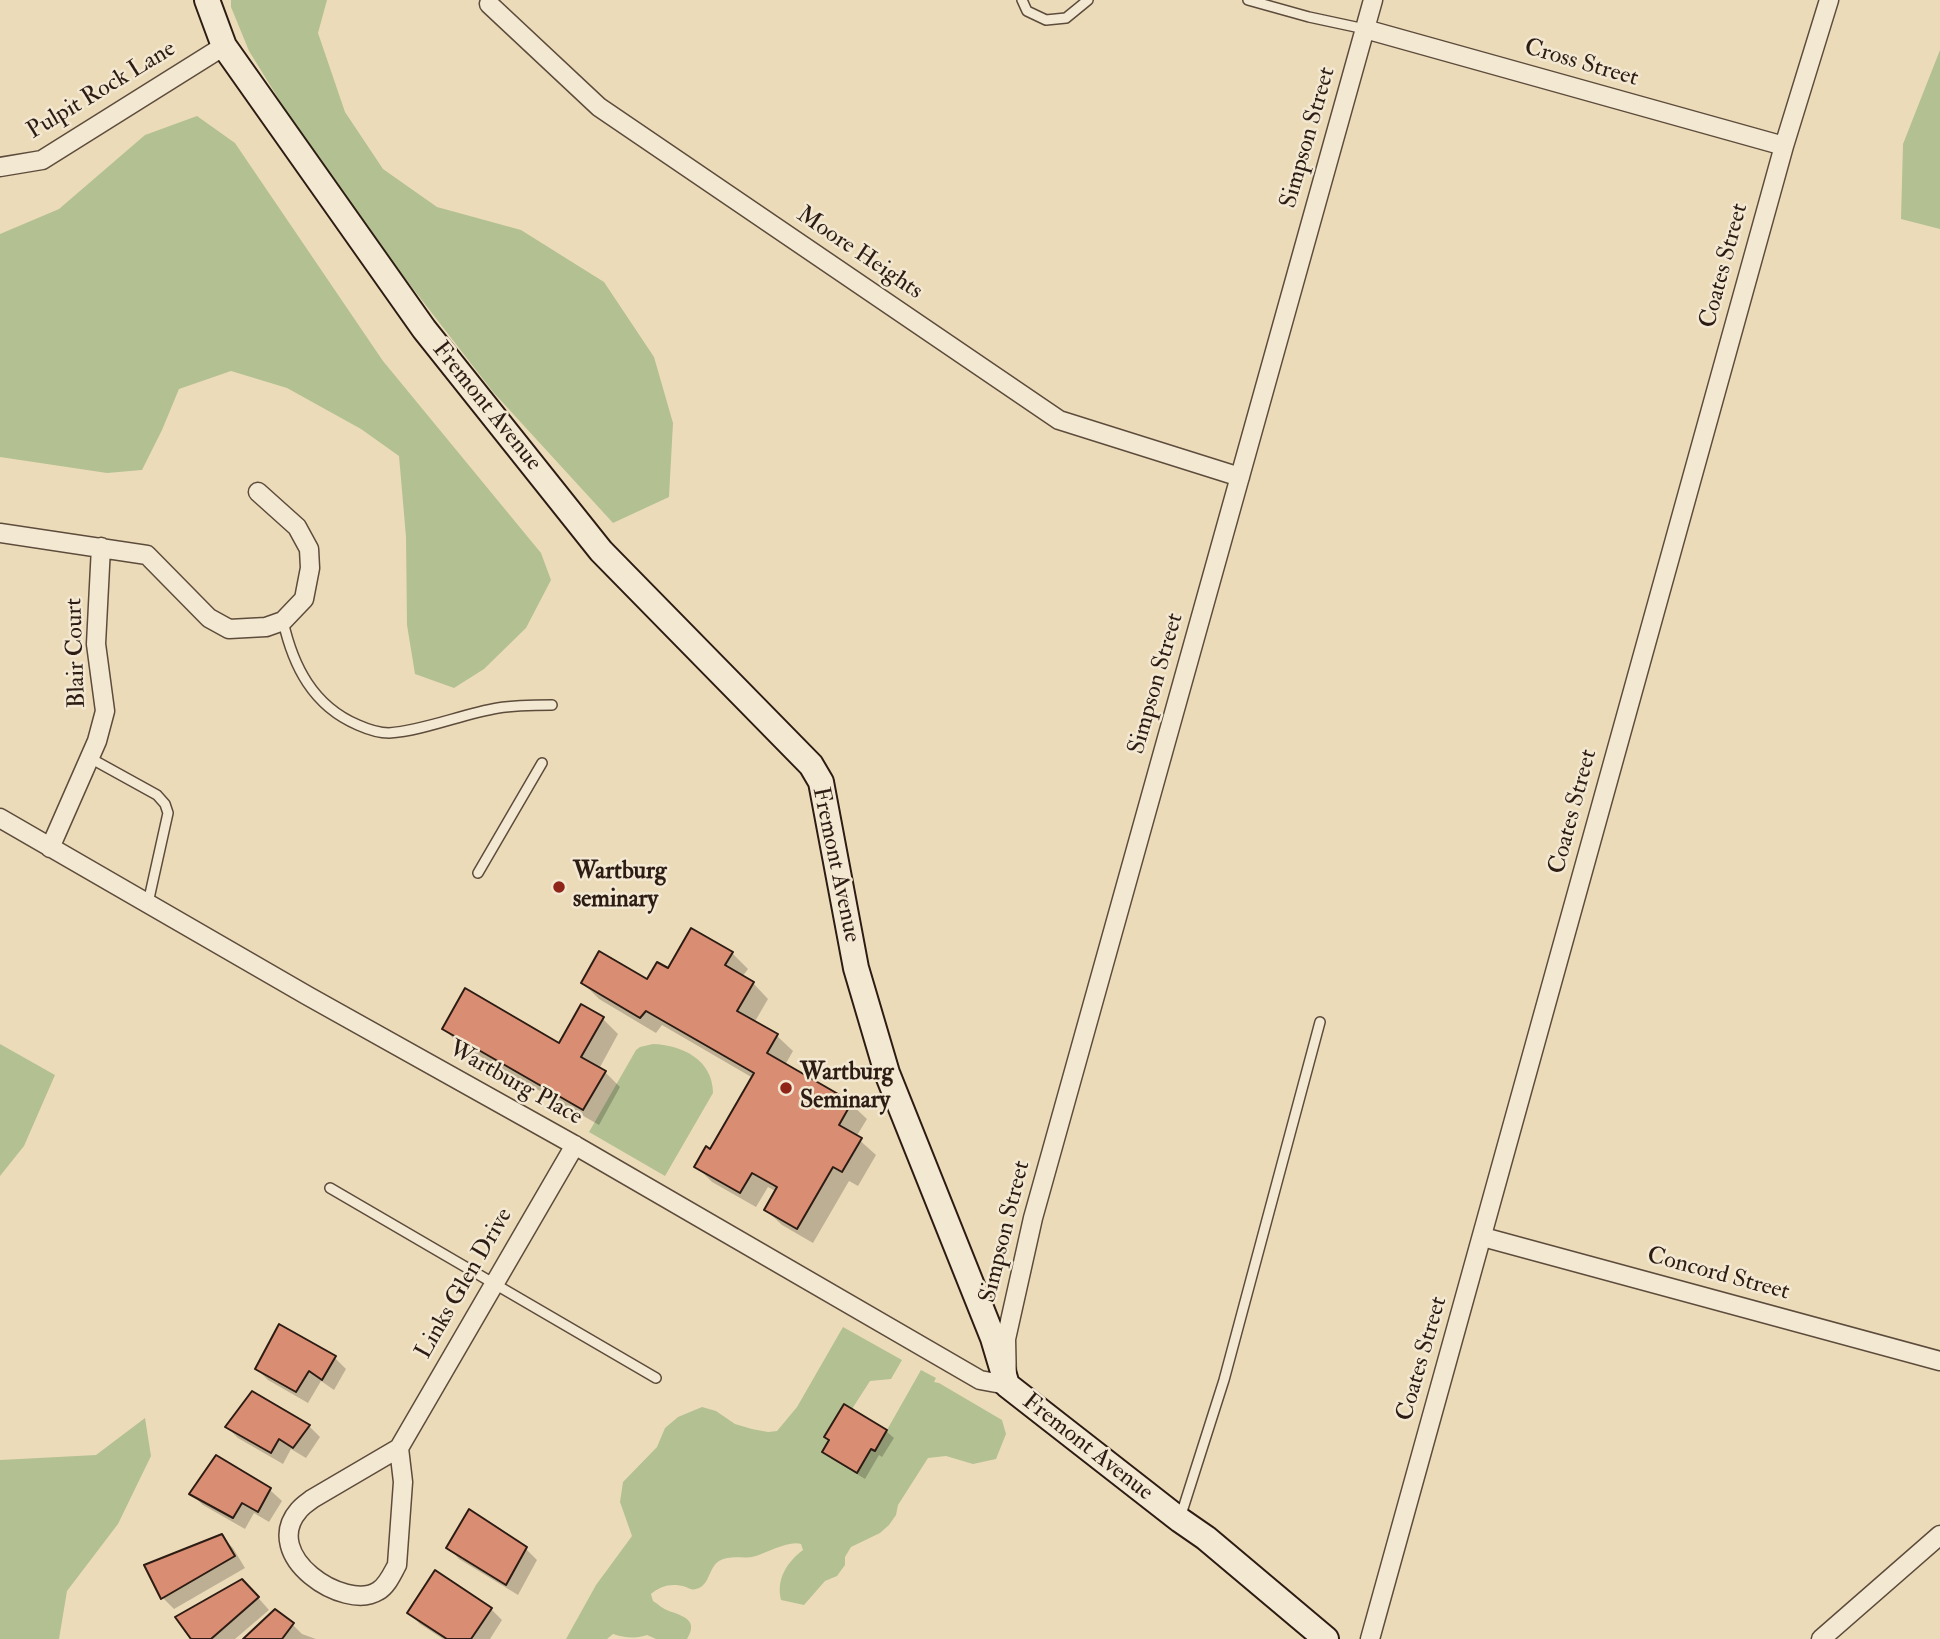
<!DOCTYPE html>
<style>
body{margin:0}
canvas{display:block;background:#ecdbb9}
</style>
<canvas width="1940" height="1639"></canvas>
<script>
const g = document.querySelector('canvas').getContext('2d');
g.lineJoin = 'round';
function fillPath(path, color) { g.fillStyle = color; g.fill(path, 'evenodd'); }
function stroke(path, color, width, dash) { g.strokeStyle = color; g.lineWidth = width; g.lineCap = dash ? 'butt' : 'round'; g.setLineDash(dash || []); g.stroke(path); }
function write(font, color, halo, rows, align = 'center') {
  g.font = font + ' "IM FELL Double Pica",serif'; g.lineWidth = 5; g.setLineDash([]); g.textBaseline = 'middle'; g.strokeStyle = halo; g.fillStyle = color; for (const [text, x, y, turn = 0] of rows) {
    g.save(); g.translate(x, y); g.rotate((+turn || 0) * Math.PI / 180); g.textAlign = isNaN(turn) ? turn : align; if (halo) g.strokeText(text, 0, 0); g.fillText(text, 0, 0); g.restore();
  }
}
fillPath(new Path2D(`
 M231 0H327L318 33 345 112 383 169 437 207 521 230 604 282 654 357 673 423 669 497 613 523 493 392 328 179 249 51 231 7Z
 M1940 50V229L1901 219 1903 144Z
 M197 116 235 143 383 361 541 553 551 580 526 628 484 669 454 688 415 674 407 625 406 537 399 456 361 429 287 388 231 371 179 389 162 430 142 470 107 473 0 457V234L59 209 145 135Z
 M0 1044 55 1075 24 1146 0 1176Z
 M653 1044C681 1045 713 1059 713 1093L665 1176 589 1132 636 1050 640 1047Z
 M843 1327 902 1360 891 1379 870 1381 852 1409 844 1404 825 1438 829 1440 875 1451 921 1370 936 1378 934 1382 939 1383 1002 1420 1006 1434 996 1459 973 1464 946 1456 928 1458 898 1505 896 1515 889 1525 880 1533 851 1547 845 1557V1565L837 1576 825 1581 804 1605 781 1600C776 1579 787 1562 803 1550L801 1544C790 1540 768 1552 756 1556 743 1560 732 1554 719 1561 708 1568 710 1586 696 1589 692 1590 690 1589 686 1587 672 1583 662 1585 651 1594L653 1601C658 1604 663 1609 669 1611 683 1616 699 1620 687 1639H656L647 1635C634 1639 625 1638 613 1634L607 1639H566L596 1585 632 1536 620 1502 623 1482 657 1447 665 1428 678 1417 702 1407 716 1411 735 1424 752 1429 768 1432 777 1431 797 1407Z
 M145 1418 151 1456 118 1524 67 1591 59 1639H0V1460L96 1455Z`), '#b3c192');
fillPath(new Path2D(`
 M732 953 748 969 742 977 753 983 768 999 754 1023 777 1036 793 1051 785 1065 851 1104 867 1119 856 1137 876 1155 858 1186 849 1181 813 1243 782 1225 766 1210 777 1192 768 1187 756 1207 712 1182 696 1166 711 1151 753 1078 662 1025 656 1033 599 999 583 983 647 981 669 970Z
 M603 1019 618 1034 599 1069 605 1072 620 1087 599 1125 459 1044 444 1029 560 1045Z
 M335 1358 346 1369 334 1390 321 1381 308 1403 268 1380 257 1369Z
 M309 1426 320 1437 306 1458 291 1449 283 1464 238 1438 227 1427Z
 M886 1431 894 1438 882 1457 879 1455 865 1479 832 1459 825 1452Z
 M217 1457 270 1490 282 1501 269 1522 254 1513 245 1529 203 1505 191 1494Z
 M221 1536 233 1548 245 1568 174 1609 163 1598Z
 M448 1547 526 1549 537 1560 518 1595 459 1559Z
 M254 1593 269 1610 235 1639H193Z
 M491 1609 502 1620 490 1639H443L420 1624 409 1613Z
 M292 1624 302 1634 316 1639H245Z`), '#0003');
const building = new Path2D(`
 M691 928 733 952 725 965 754 982 737 1011 778 1034 767 1053 852 1102 839 1125 862 1138 842 1172 833 1167 797 1229 764 1210 777 1187 752 1173 740 1193 694 1167 706 1146 710 1149 754 1073 646 1011 640 1018 581 983 599 951 647 979 657 962 668 968Z
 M465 988 559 1043 581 1004 604 1017 581 1057 606 1071 583 1110 442 1029Z
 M279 1324 336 1356 322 1380 309 1371 296 1392 255 1369Z
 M252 1391 310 1425 293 1448 279 1439 271 1453 225 1427Z
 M844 1404 887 1430 875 1451 871 1449 857 1473 822 1452 829 1440 824 1437Z
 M216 1455 271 1488 258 1512 242 1503 233 1518 189 1494Z
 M469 1509 527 1547 506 1585 446 1548Z
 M222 1534 235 1556 161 1599 144 1565Z
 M435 1570 492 1608 471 1639H447L407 1613Z
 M242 1579 259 1597 211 1639H191L175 1617Z
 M275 1609 294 1623 282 1639H243Z`);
fillPath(building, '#d98e74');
stroke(building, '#2d1c13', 2);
const service = new Path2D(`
 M1022 0 1027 11 1046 20 1066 18 1088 0
 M1248 0 1309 17 1365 29
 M283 621C293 666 313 706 358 725 367 729 379 733 389 733 426 730 462 714 498 708 516 705 534 705 552 705
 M90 758 157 795 165 804 168 813 148 903
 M478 873 542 763
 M330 1188 656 1378
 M1180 1518 1224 1380 1320 1022`);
const minor = new Path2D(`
 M489 4 599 107 1059 420 1240 477
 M1365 29 1784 146
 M0 167 42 160 224 46
 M0 533 147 555 209 618 229 629 266 627 283 621 304 599 310 568 309 549 297 527 258 492
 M0 818 308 996 571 1143 980 1380 1007 1385 1006 1339 1033 1218 1373 0
 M50 848 97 741 105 711 96 644 101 547
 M1483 1237 1940 1361
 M399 1448 312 1499C308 1502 302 1506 299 1510 259 1556 345 1612 378 1591 387 1586 392 1574 397 1565L403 1482 399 1448 575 1145
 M1370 1639 1784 146 1829 0
 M1821 1639 1940 1535`);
const secondary = new Path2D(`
 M207 0 224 46 424 329 601 551 811 765 821 782 856 968 887 1073 993 1338 1007 1385 1180 1520 1206 1538 1326 1639`);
stroke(service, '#5d4c3c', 12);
stroke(minor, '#5d4c3c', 21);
stroke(secondary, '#2d1c13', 28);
stroke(service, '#f3e8d2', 9);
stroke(minor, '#f3e8d2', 18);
stroke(secondary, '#f3e8d2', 24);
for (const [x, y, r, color] of [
 [559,887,7,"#8f2418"],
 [786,1088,7,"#8f2418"]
]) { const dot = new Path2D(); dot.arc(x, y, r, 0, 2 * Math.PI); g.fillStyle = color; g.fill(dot); stroke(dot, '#f3e8d2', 2.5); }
write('24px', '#2d1c13', '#f3e8d2', [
 ["Cross Street",1581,64,16],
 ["Pulpit Rock Lane",102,91,-31],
 ["Simpson Street",1309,138,-74],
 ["Moore Heights",859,254,34],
 ["Coates Street",1725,266,-75],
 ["Fremont Avenue",486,407,51],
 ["Blair Court",77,653,-92],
 ["Simpson Street",1157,684,-74],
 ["Coates Street",1574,812,-75],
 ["Fremont Avenue",835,865,78],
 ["Wartburg Place",515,1084,29],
 ["Simpson Street",1006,1232,-76],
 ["Concord Street",1718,1275,15],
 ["Links Glen Drive",465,1284,-60],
 ["Coates Street",1423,1359,-74],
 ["Fremont Avenue",1087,1448,38]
]);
write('bold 24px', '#2d1c13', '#f3e8d2', [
 ["Wartburg",573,873],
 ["seminary",573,901],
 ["Wartburg",800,1074],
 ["Seminary",800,1102]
], 'left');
</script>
